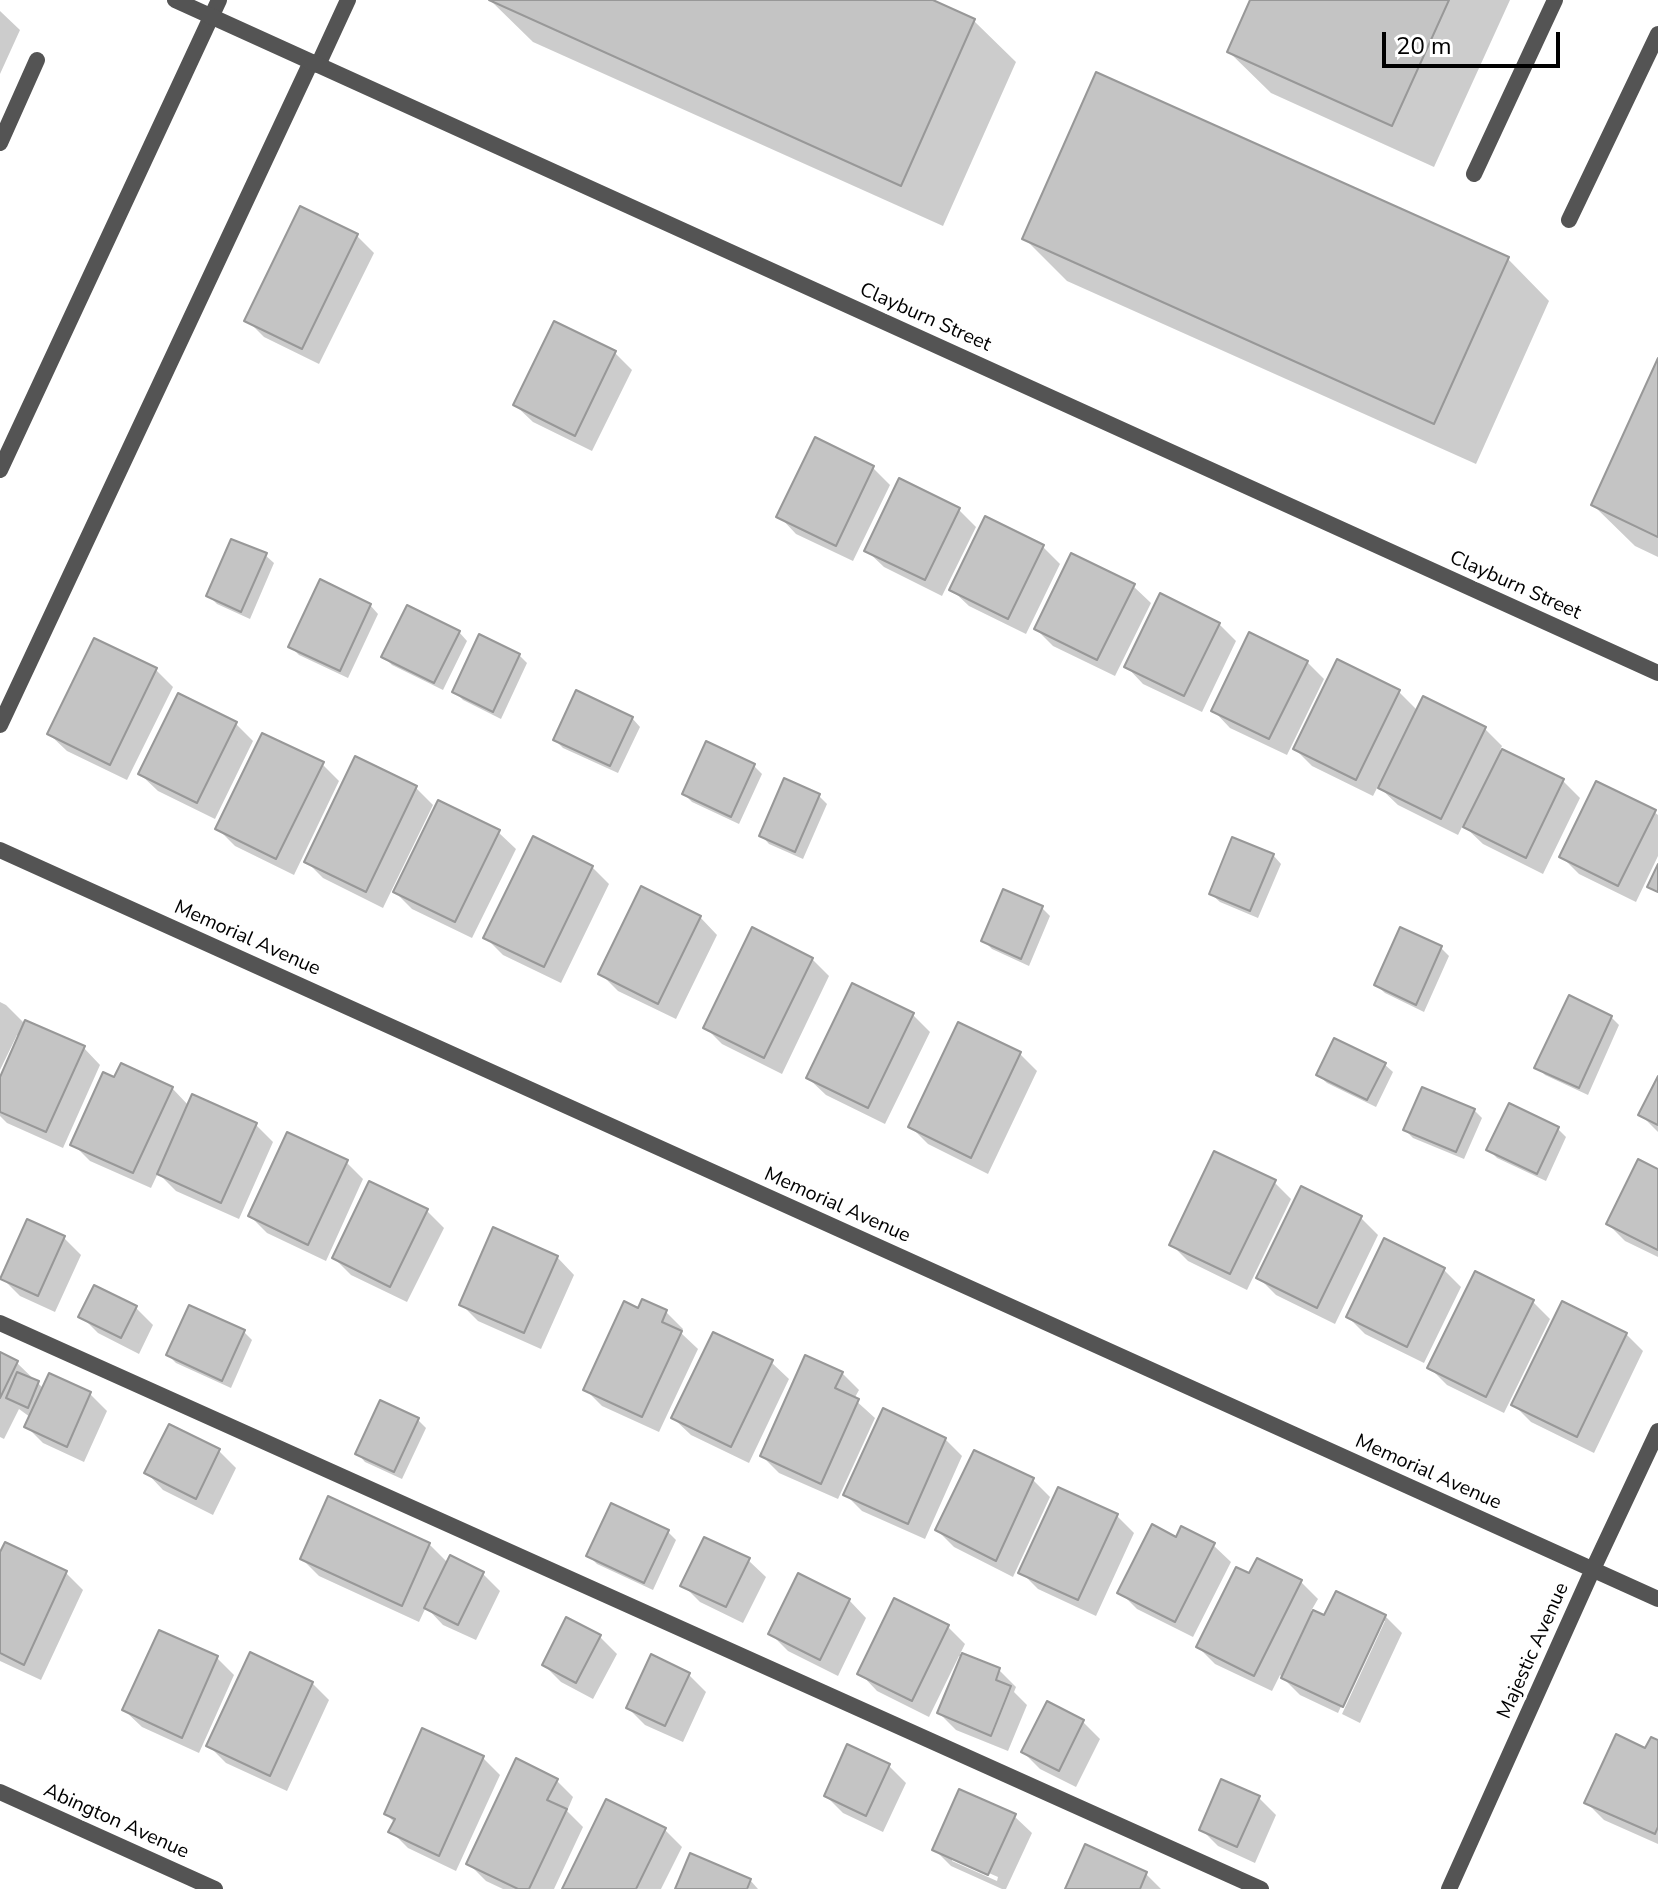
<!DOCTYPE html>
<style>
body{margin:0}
#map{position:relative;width:1658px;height:1889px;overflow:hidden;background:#fff;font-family:"Nunito Sans",sans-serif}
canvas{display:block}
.scale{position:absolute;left:1382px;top:32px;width:178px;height:36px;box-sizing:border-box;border:4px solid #000;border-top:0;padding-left:10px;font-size:24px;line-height:28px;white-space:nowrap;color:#000;-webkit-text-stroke:6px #fff;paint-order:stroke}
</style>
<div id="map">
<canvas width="1658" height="1889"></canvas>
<div class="scale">20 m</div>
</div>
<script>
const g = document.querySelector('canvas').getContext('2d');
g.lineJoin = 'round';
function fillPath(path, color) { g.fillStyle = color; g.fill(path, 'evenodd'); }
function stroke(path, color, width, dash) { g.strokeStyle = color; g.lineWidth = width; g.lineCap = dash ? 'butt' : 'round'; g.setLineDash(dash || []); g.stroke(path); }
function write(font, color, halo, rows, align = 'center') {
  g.font = font + ' "Nunito Sans",sans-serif'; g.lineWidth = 7; g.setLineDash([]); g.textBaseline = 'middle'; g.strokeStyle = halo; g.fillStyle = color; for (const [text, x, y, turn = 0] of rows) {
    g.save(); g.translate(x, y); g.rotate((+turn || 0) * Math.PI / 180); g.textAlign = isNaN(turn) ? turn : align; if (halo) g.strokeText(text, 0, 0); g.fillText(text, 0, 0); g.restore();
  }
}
fillPath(new Path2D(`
 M928 0 974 21 1016 62 943 226 533 42 491 1Z
 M1252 0H1510L1434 167 1271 93 1229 52Z
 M0 11 20 30 0 74Z
 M357 236 374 253 319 364 264 337 247 320Z
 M1025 239 1508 259 1549 301 1476 464 1067 281Z
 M615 353 632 370 592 451 533 422 515 405Z
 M1658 363V557L1635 546 1593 505Z
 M816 440 873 468 890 485 853 561 796 534 779 516Z
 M900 481 959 510 976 527 942 596 884 567 866 550Z
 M1043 547 1060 564 1026 634 969 606 951 589Z
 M265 555 274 563 250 619 217 604 209 596Z
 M1133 586 1151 603 1115 676 1053 646 1036 629Z
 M370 605 378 614 348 678 299 655 290 646Z
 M1219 624 1236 641 1202 712 1143 684 1126 666Z
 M459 632 467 641 443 690 392 665 384 657Z
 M519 655 527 663 501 719 463 700 455 692Z
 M1307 662 1324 679 1287 755 1230 728 1213 710Z
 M156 670 173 687 127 780 67 751 49 734Z
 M1399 692 1418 711 1485 729 1502 746 1500 750 1563 781 1580 798 1543 874 1483 844 1463 825 1458 835 1398 805 1378 786 1373 796 1312 766 1295 749Z
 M632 718 640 727 618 773 563 748 555 740Z
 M236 724 253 741 215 819 158 791 140 774Z
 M707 744 754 766 762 774 739 824 692 802 684 794Z
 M322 764 339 781 294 875 235 846 218 829Z
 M416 788 433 805 383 908 323 878 306 861Z
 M819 796 827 804 803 859 769 844 761 835Z
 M1654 812 1658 815V856L1636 902 1579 874 1562 857Z
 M498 832 516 849 472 938 412 909 395 892Z
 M1273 855 1281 864 1258 918 1220 902 1211 894Z
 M592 867 609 884 561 983 503 955 486 938Z
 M1004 892 1042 908 1050 916 1029 966 992 949 984 941Z
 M700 917 717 935 676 1019 618 991 601 974Z
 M1401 930 1441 948 1449 956 1424 1012 1385 993 1376 985Z
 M812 959 829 976 782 1074 722 1044 705 1027Z
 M853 986 913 1015 930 1032 885 1124 826 1095 808 1078Z
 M0 1002 6 1005 25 1024 83 1047 100 1065 63 1148 7 1123 0 1116V1082L20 1036 17 1035 0 1070Z
 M1611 1017 1619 1025 1588 1095 1545 1075 1537 1067Z
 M959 1025 1020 1054 1037 1071 988 1174 928 1144 911 1127Z
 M1384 1064 1393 1072 1376 1107 1327 1083 1318 1075Z
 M115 1080 172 1088 189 1106 256 1125 273 1142 239 1219 176 1191 158 1173 151 1188 90 1161 73 1144Z
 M1658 1080V1132L1641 1115Z
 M1474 1110 1482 1118 1464 1159 1413 1138 1405 1130Z
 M1558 1129 1566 1137 1546 1181 1497 1158 1489 1150Z
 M346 1162 363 1179 326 1261 267 1233 250 1216Z
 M1658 1171V1257L1625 1241 1608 1224Z
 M1274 1182 1291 1199 1247 1290 1188 1261 1171 1244Z
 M427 1211 444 1228 407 1302 351 1275 334 1258Z
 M1361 1218 1378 1235 1335 1324 1276 1295 1259 1278Z
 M64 1238 81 1255 55 1312 20 1296 3 1279Z
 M1385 1241 1444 1270 1461 1287 1424 1363 1365 1334 1348 1317Z
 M557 1257 574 1275 541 1349 478 1321 461 1304Z
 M1533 1302 1550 1319 1504 1413 1447 1385 1430 1368Z
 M136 1308 153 1325 139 1354 98 1333 81 1316Z
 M639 1310 666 1312 683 1329 681 1333 698 1349 659 1432 602 1406 585 1389Z
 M244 1332 252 1340 231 1388 176 1363 168 1355Z
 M1626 1334 1643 1351 1594 1453 1531 1422 1514 1405Z
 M0 1354 17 1363 44 1389 90 1394 107 1411 84 1462 43 1443 26 1426 30 1417 19 1409 4 1439 0 1437Z
 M771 1362 789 1379 749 1463 691 1435 673 1418Z
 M842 1373 859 1390 854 1399 875 1418 838 1499 779 1473 762 1456Z
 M418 1420 426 1428 402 1479 365 1462 357 1453Z
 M945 1439 962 1456 925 1539 862 1511 845 1494Z
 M219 1451 236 1468 213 1515 163 1490 146 1472Z
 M1033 1480 1050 1497 1013 1577 954 1547 937 1530Z
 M1117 1516 1134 1533 1096 1616 1038 1589 1021 1572Z
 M668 1532 676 1540 653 1590 597 1564 589 1556Z
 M1177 1540 1213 1545 1231 1562 1193 1637 1137 1609 1120 1592Z
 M429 1544 448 1563 483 1574 500 1591 476 1640 443 1625 426 1607 419 1622 319 1576 302 1559Z
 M0 1557 66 1573 83 1590 41 1680 0 1661Z
 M748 1560 766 1577 743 1623 700 1602 683 1585Z
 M1250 1576 1301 1582 1318 1599 1311 1611 1325 1618 1385 1616 1402 1633 1360 1723 1342 1714 1385 1621H1381L1338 1713 1300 1695 1280 1675 1272 1691 1215 1664 1198 1647Z
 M849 1600 866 1618 838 1676 788 1651 771 1634Z
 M567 1620 600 1637 617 1654 593 1699 561 1682 544 1665Z
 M948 1627 965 1644 960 1654 999 1670 1016 1687 1014 1692 1027 1705 1008 1751 956 1730 939 1713 962 1657 959 1656 929 1717 877 1691 860 1673Z
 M160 1633 217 1658 234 1675 199 1753 142 1727 124 1710Z
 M689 1675 706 1692 683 1742 645 1725 628 1708Z
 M312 1683 329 1700 287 1791 226 1763 209 1746Z
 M1048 1703 1083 1722 1100 1739 1076 1787 1040 1769 1023 1752Z
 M1658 1742V1844L1604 1820 1587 1803Z
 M483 1758 500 1775 456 1871 408 1848 391 1831 395 1823 386 1814Z
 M889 1766 906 1783 883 1832 843 1813 826 1796Z
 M556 1780 573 1797 567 1811 583 1827 554 1889H503L486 1881 469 1864Z
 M1259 1798 1276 1815 1255 1863 1218 1846 1201 1829Z
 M1014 1816 1032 1833 1006 1889H1002L951 1866 934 1849ZM952 1857 998 1877 997 1881 952 1861Z
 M665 1830 682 1847 661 1889H564Z
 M1086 1847 1146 1874 1161 1889H1068Z
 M750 1880 758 1889H677Z`), '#0003');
const building = new Path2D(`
 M489 0H933L975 19 901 186Z
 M1250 0H1449L1392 126 1227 52Z
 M1096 72 1509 257 1434 424 1022 239Z
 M300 206 358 234 302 349 244 321Z
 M554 321 616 351 575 436 513 405Z
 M1658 358V537L1591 505Z
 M815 437 874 466 836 546 776 517Z
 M899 478 960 508 925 580 864 551Z
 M985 516 1044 545 1008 619 949 590Z
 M231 539 267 553 241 612 206 596Z
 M1071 553 1135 584 1097 660 1034 629Z
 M320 579 371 604 340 671 288 647Z
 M1160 593 1220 623 1184 696 1124 667Z
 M407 605 460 631 434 683 381 657Z
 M1249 632 1308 661 1269 739 1211 711Z
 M479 634 520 654 493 712 452 692Z
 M94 638 157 668 110 765 47 734Z
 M1337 659 1400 690 1356 780 1293 749Z
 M576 690 633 717 610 766 553 740Z
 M178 693 237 722 197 803 138 774Z
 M1423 696 1486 727 1441 819 1378 788Z
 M262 733 324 762 276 859 215 829Z
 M706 741 755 764 731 817 682 794Z
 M1502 749 1564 779 1526 858 1463 827Z
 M355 756 417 786 366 892 304 862Z
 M784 778 820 794 795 852 759 836Z
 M1596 781 1656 810 1618 886 1559 857Z
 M438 800 500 830 455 922 393 892Z
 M533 836 593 866 544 967 483 938Z
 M1232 837 1274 854 1250 911 1209 894Z
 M1658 864V892L1647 887Z
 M641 886 701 916 658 1004 598 974Z
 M1003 889 1043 906 1021 959 981 941Z
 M752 927 813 958 764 1058 703 1028Z
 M1400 927 1442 946 1416 1005 1374 985Z
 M852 983 914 1013 868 1108 806 1078Z
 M1569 995 1612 1016 1579 1088 1534 1068Z
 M25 1020 85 1046 46 1132 0 1112V1077Z
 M958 1022 1021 1052 971 1158 908 1127Z
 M1334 1038 1386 1063 1367 1100 1316 1075Z
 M121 1063 173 1087 133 1173 70 1145 103 1072 114 1077Z
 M1658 1076V1125L1638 1115Z
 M1422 1087 1475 1109 1456 1152 1403 1130Z
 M192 1094 257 1123 221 1203 157 1174Z
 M1509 1103 1559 1127 1537 1174 1486 1150Z
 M287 1132 348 1160 308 1245 248 1216Z
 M1214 1151 1276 1180 1230 1274 1169 1245Z
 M1638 1159 1658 1169V1250L1606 1224Z
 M369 1181 428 1209 390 1287 332 1258Z
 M1301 1186 1362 1216 1317 1308 1256 1278Z
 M27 1219 65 1236 38 1296 0 1279Z
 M493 1227 558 1256 524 1333 459 1305Z
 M1384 1238 1445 1268 1407 1347 1346 1317Z
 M1475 1271 1534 1300 1486 1397 1427 1368Z
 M94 1285 137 1306 121 1338 78 1317Z
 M642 1299 667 1310 662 1322 682 1331 642 1417 583 1390 624 1301 638 1308Z
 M1562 1301 1627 1333 1577 1437 1511 1405Z
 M189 1305 245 1330 222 1381 166 1355Z
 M713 1332 773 1360 731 1447 671 1418Z
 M0 1352 18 1361 0 1398Z
 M805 1355 843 1372 835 1388 859 1399 821 1484 760 1456Z
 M17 1372 39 1381 28 1408 6 1398Z
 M49 1373 91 1392 67 1447 24 1427Z
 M380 1400 419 1418 394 1472 355 1454Z
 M883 1408 946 1438 908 1524 843 1495Z
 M169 1424 220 1449 196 1499 144 1473Z
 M974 1450 1034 1478 996 1561 935 1530Z
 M1058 1487 1118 1514 1078 1600 1018 1573Z
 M328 1496 430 1543 402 1606 300 1559Z
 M611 1503 669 1530 644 1583 586 1556Z
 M1152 1524 1176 1537 1181 1526 1215 1543 1175 1622 1117 1593Z
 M704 1537 750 1558 726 1607 680 1586Z
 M5 1542 67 1571 24 1665 0 1653V1552Z
 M450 1555 484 1572 458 1625 424 1608Z
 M1257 1558 1302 1580 1254 1676 1196 1647 1236 1567 1249 1573Z
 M798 1573 850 1599 820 1660 768 1634Z
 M1336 1591 1386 1615 1343 1707 1281 1678 1313 1610 1324 1615Z
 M894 1598 949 1625 912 1701 857 1674Z
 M566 1617 601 1635 576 1683 542 1665Z
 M159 1630 218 1656 182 1738 122 1710Z
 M250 1652 313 1682 270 1776 206 1746Z
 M962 1653 1000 1668 996 1680 1011 1686 991 1736 937 1713Z
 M651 1654 690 1673 665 1726 626 1708Z
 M1047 1701 1084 1720 1059 1771 1021 1752Z
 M422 1728 484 1756 439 1856 388 1832 395 1819 384 1814Z
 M1616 1734 1645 1748 1651 1737 1658 1740V1827L1655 1834 1584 1803Z
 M847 1744 890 1764 866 1816 824 1796Z
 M516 1758 558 1779 547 1800 567 1809 529 1889H518L466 1864Z
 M1221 1779 1260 1796 1237 1847 1199 1830Z
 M959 1789 1016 1814 988 1875 932 1850Z
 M606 1799 666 1828 636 1889H562Z
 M1085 1844 1147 1872 1140 1889H1065Z
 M690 1853 751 1879 747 1889H675Z`);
fillPath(building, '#c4c4c4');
stroke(building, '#989898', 2);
stroke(new Path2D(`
 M318 65 348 0
 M0 143 37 60
 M1474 174 1555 0
 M1569 220 1658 34
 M0 470 219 0
 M0 725 311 62
 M0 1323 1261 1889`), '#545454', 16);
stroke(new Path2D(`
 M175 0 1658 673
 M0 850 1658 1599
 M0 1792 215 1889
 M1449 1889 1593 1569 1658 1431`), '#545454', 16);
write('20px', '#000', '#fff', [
 ["Clayburn Street",925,318,24],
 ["Clayburn Street",1515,586,24],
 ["Memorial Avenue",247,939,24],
 ["Memorial Avenue",837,1206,24],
 ["Memorial Avenue",1428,1473,24],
 ["Majestic Avenue",1534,1651,-66],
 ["Abington Avenue",116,1822,24]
]);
</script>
